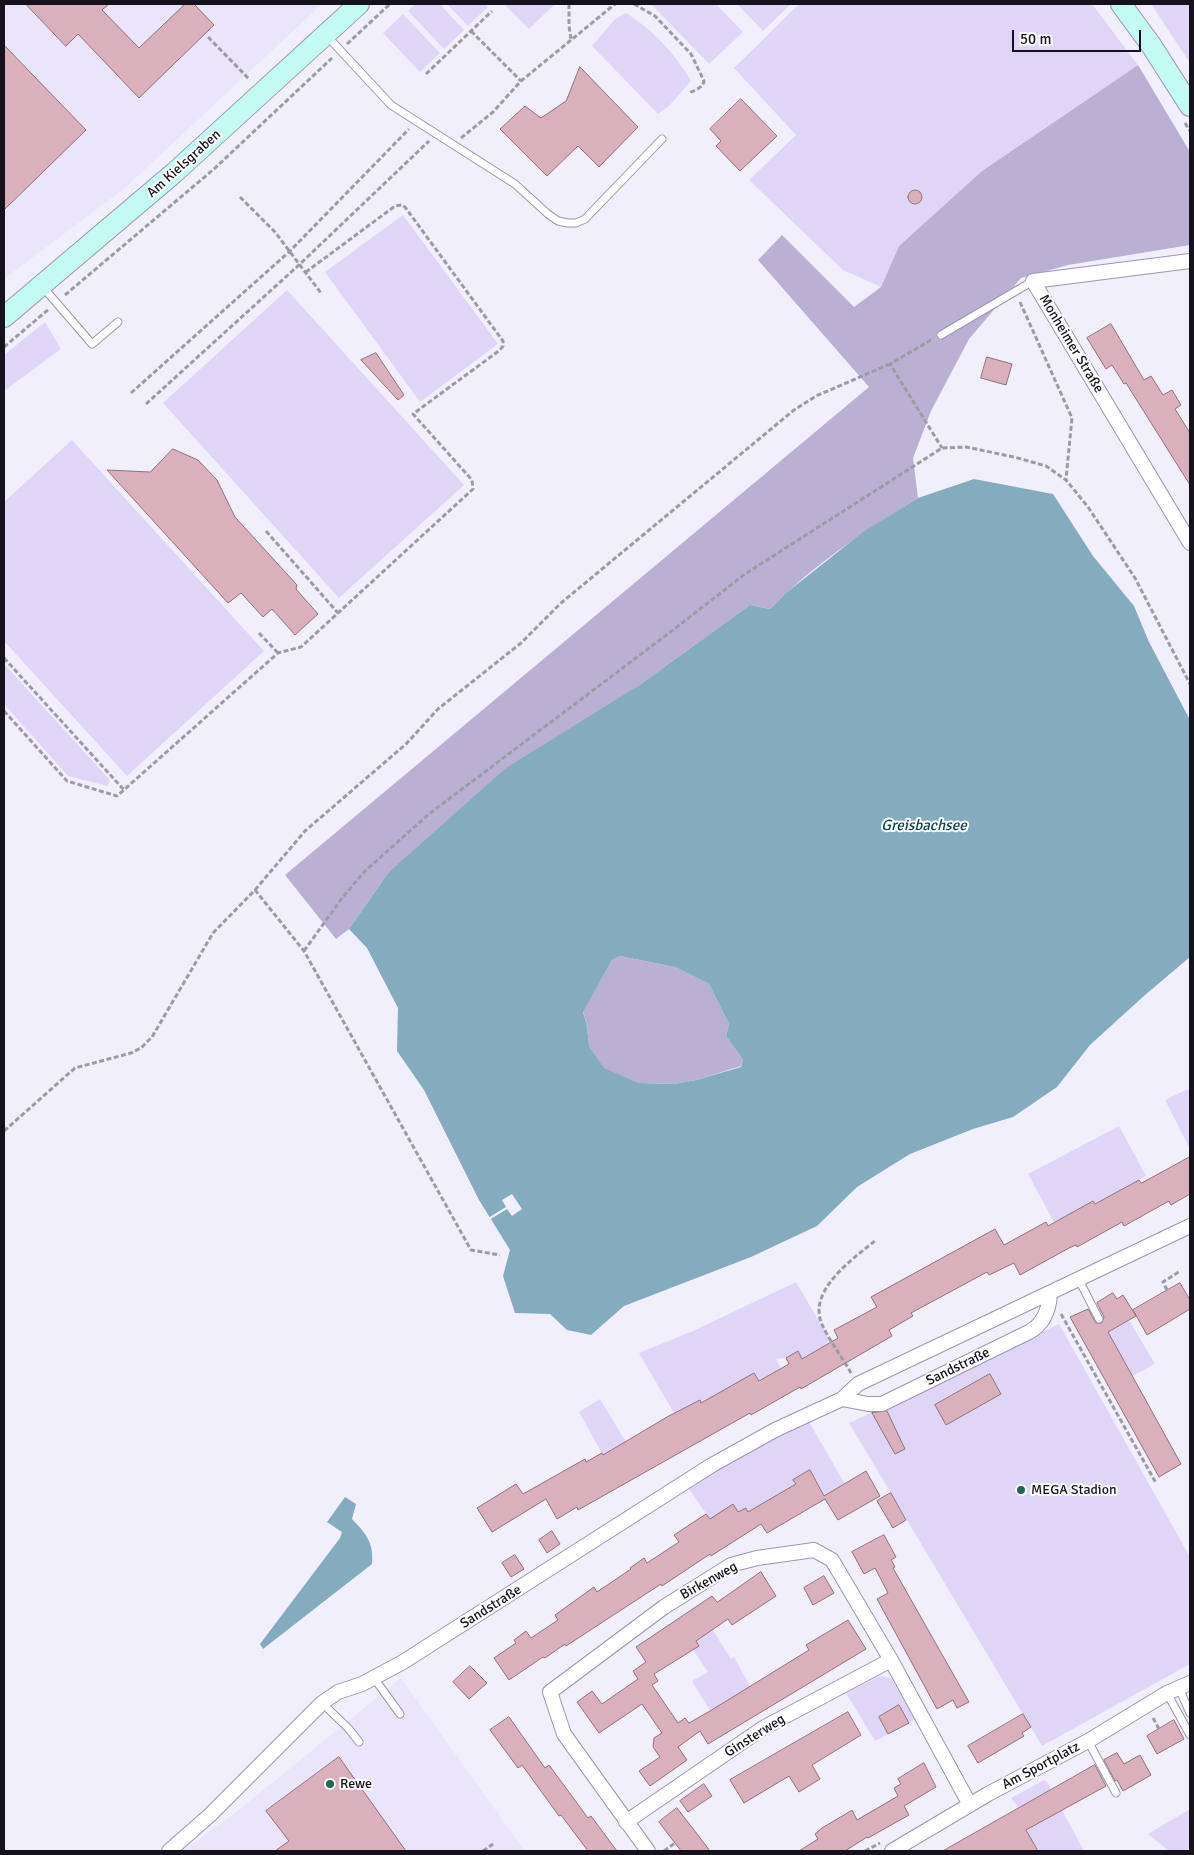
<!DOCTYPE html>
<meta charset="utf-8">
<style>
body{margin:0}
#map{position:relative;width:1194px;height:1855px;overflow:hidden;background:#f2effc;font-family:Signika,sans-serif}
canvas{display:block}
.frame{position:absolute;inset:0;border:5px solid #15121d;pointer-events:none}
.scale{position:absolute;left:1012px;top:30px;width:129px;height:22px;box-sizing:border-box;border:2px solid #15121d;border-top:0;padding-left:6px;font-size:15px;line-height:18px;white-space:nowrap;color:#15121d;-webkit-text-stroke:4px #fff;paint-order:stroke}
</style>
<div id="map">
<canvas width="1194" height="1855"></canvas>
<div class="frame"></div>
<div class="scale">50 m</div>
</div>
<script>
const g = document.querySelector('canvas').getContext('2d');
g.lineJoin = 'round';
function fillPath(path, color) { g.fillStyle = color; g.fill(path, 'evenodd'); }
function stroke(path, color, width, dash) { g.strokeStyle = color; g.lineWidth = width; g.lineCap = dash ? 'butt' : 'round'; g.setLineDash(dash || []); g.stroke(path); }
function write(font, color, halo, rows, align = 'center') {
  g.font = font + ' Signika,sans-serif'; g.lineWidth = 4; g.setLineDash([]); g.textBaseline = 'middle'; g.strokeStyle = halo; g.fillStyle = color; for (const [text, x, y, turn = 0] of rows) {
    g.save(); g.translate(x, y); g.rotate((+turn || 0) * Math.PI / 180); g.textAlign = isNaN(turn) ? turn : align; if (halo) g.strokeText(text, 0, 0); g.fillText(text, 0, 0); g.restore();
  }
}
fillPath(new Path2D(`
 M4 4H322L125 188 4 279Z
 M401 1678 525 1851H183L235 1813Z`), '#ebe5fc');
fillPath(new Path2D(`
 M415 4H440L464 30 444 49 408 11Z
 M447 4H485L488 7 468 26Z
 M504 4H555L529 29Z
 M651 4H716L743 32 709 64Z
 M737 4H791L763 31Z
 M799 4H1092L1138 65 982 171 899 246 881 287 843 270 749 180 796 135 734 68Z
 M1151 4H1190V63Z
 M626 13C653 30 675 53 691 81L669 106 658 114 592 46 615 19Z
 M403 14 440 53 420 72 383 33Z
 M403 215 498 344 420 402 325 272Z
 M287 290 464 485 339 598 163 403Z
 M45 322 61 349 4 391V355Z
 M72 440 264 651 127 776 4 641V502Z
 M4 664 109 779 110 781 107 786 68 776 4 704Z
 M1188 1089 1190 1094V1149L1165 1100Z
 M1119 1126 1146 1176 1102 1200 1054 1222 1028 1174Z
 M796 1282 830 1340 824 1346 802 1359 798 1351 786 1358 776 1359 793 1391 786 1395 773 1373 759 1381 754 1373 734 1385 735 1403 726 1389 701 1403 700 1401 685 1432 639 1353 693 1331Z
 M1129 1320 1155 1364 1132 1376 1108 1332Z
 M1059 1324 1190 1557V1664L1042 1746 849 1423Z
 M600 1399 626 1442 603 1455 579 1412Z
 M809 1422 845 1484 824 1496 810 1471 794 1480 796 1484 793 1486 748 1512 746 1508 712 1522 689 1489 745 1453Z
 M712 1629 731 1659 734 1657 750 1686 710 1711 692 1681 708 1672 693 1650 699 1646 696 1641Z
 M880 1676 891 1678 915 1719 909 1723 899 1706 879 1717 888 1734 875 1741 846 1693Z
 M1044 1780 1047 1782 1084 1851H1038L1027 1831 1030 1828 1044 1794 1019 1808 1011 1798Z
 M1190 1809V1851H1169L1148 1834Z`), '#dfd6f7');
fillPath(new Path2D(`
 M1138 65 1190 152V245L1068 265 1021 278 969 339 931 411 913 458 918 498C866 530 813 565 770 609L750 605 638 686 388 873 349 929 336 939 285 875 869 387 758 260 782 235 854 307 881 287 899 246 982 171Z
 M620 956 675 967 709 984 729 1024 726 1036 743 1060 741 1066 696 1080 674 1084 639 1083 604 1069 589 1046 587 1026 583 1011 612 960Z`), '#bab0d3');
fillPath(new Path2D(`
 M974 479 1053 494 1093 556 1134 606 1149 642 1190 720V957L1145 995 1090 1045 1057 1087 1013 1117 973 1129 910 1154 857 1187 817 1226 751 1257 624 1306 591 1335 567 1330 550 1314 515 1313 503 1276 510 1250 479 1200 424 1090 397 1051 398 1008 367 948 349 929 388 873 506 768 638 686 750 605 770 609 786 593 863 532 918 498ZM620 956 675 967 709 984 729 1024 726 1036 743 1060 741 1067 696 1080 674 1084 639 1083 604 1068 589 1046 587 1026 583 1012 612 960Z
 M345 1497 356 1504 352 1519C366 1534 374 1542 372 1564L263 1649 260 1644 340 1538 342 1532 327 1522Z`), '#84acbe');
fillPath(new Path2D(`
 M512 1194 522 1209 512 1216 507 1209 489 1220 488 1218 506 1207 502 1200Z`), '#f2effc');
const building = new Path2D(`
 M26 4H109L102 10 139 48 185 4H194L214 25 139 98 78 34 66 46Z
 M4 45 86 130 4 210Z
 M580 67 638 127 599 167 578 146 547 176 500 129 525 106 541 118 566 101Z
 M741 99 777 136 740 171 716 146 721 141 710 129Z
 M908 197a7 7 0 1 1 14 0a7 7 0 1 1-14 0Z
 M1111 324 1144 380 1151 376 1163 395 1172 390 1181 405 1175 409 1190 433V485L1126 383 1124 384 1112 365 1106 369 1087 338Z
 M376 353 404 395 398 400 361 360Z
 M987 357 1012 364 1006 385 981 378Z
 M173 449 198 460 217 480 235 517 297 585 296 589 318 614 295 635 272 609 263 617 241 593 228 603 107 470 150 472Z
 M1190 1157V1194L1171 1205 1169 1201 1124 1226 1122 1222 1077 1247 1076 1245 1069 1248 1020 1275 1014 1263 989 1275 987 1272 911 1313 913 1316 889 1330 892 1336 801 1389 800 1387 751 1415 750 1413 578 1510 577 1507 557 1519 546 1499 492 1532 477 1508 516 1484 523 1494 585 1459 586 1462 602 1453 603 1455 667 1417 700 1400 701 1403 754 1373 759 1381 789 1364 786 1358 798 1351 802 1359 838 1338 834 1330 877 1307 871 1297 995 1229 1004 1245 1046 1222 1048 1226 1093 1201 1095 1204 1139 1180 1141 1183Z
 M1180 1283 1190 1300V1309L1147 1335 1133 1310Z
 M1113 1293 1117 1299 1123 1295 1136 1316 1108 1332 1181 1464 1159 1477 1070 1317 1088 1309 1096 1323H1102L1104 1317 1097 1303Z
 M990 1374 1001 1394 946 1425 935 1405Z
 M887 1411 905 1449 895 1454 872 1413Z
 M810 1470 824 1496 866 1471 880 1496 838 1520 825 1499 767 1533 761 1524 711 1556 710 1554 662 1586 661 1584 566 1646 565 1644 545 1658 543 1657 509 1680 494 1658 516 1643 514 1640 526 1631 531 1638 558 1620 555 1615 594 1587 597 1592 631 1569 630 1568 644 1558 647 1563 679 1542 674 1535 706 1514 710 1519 733 1504 738 1512 746 1508 748 1512 796 1484 793 1480Z
 M891 1493 906 1520 893 1528 877 1501Z
 M552 1531 560 1544 547 1553 539 1540Z
 M884 1535 896 1557 891 1560 895 1567 893 1568 969 1702 957 1708 953 1700 937 1709 877 1599 888 1593 875 1568 864 1574 852 1552Z
 M515 1555 524 1569 511 1577 502 1563Z
 M761 1572 776 1596 732 1625 728 1619 696 1641 699 1646 654 1674 658 1681 652 1685 678 1723 685 1718 689 1723 710 1711 809 1650 806 1645 848 1620 866 1649 708 1744 700 1731 678 1747 687 1760 650 1786 639 1771 660 1757 653 1747 654 1738 662 1733 642 1704 599 1733 577 1702 592 1691 602 1704 638 1679 633 1671 646 1662 636 1647 712 1596 717 1602Z
 M824 1576 834 1593 813 1605 804 1588Z
 M470 1666 487 1683 469 1699 453 1682Z
 M899 1705 909 1723 888 1734 879 1717Z
 M848 1712 861 1735 812 1765 820 1779 799 1792 789 1776 744 1803 730 1780Z
 M1023 1714 1031 1727 1022 1733 1024 1736 978 1763 968 1746Z
 M509 1717 545 1768 549 1765 588 1818 591 1816 617 1851H588L561 1815 559 1816 522 1765 518 1768 490 1730Z
 M1174 1720 1184 1739 1157 1754 1147 1736Z
 M1117 1753 1124 1764 1140 1755 1151 1775 1123 1791 1117 1780 1115 1781 1104 1760Z
 M339 1757 406 1851H275L289 1841 266 1811Z
 M924 1763 936 1787 904 1806 909 1815 868 1838 867 1837 845 1851H799L818 1839 815 1834 822 1828 844 1815 852 1810 857 1820 898 1796 894 1788 901 1784 898 1779Z
 M1095 1765 1106 1786 1026 1830 1038 1851H943Z
 M704 1784 712 1796 688 1812 680 1801Z
 M677 1808 694 1830 710 1851H681L659 1822Z`);
fillPath(building, '#dab0bc');
stroke(building, '#917079', 1);
const lane = new Path2D(`
 M326 35 391 105 515 184 548 214 558 221 568 223H576L585 219 662 139
 M42 286 92 344 118 322
 M941 335 1033 281
 M1079 1280 1099 1319
 M374 1678 400 1714
 M1179 1688 1190 1713
 M1167 1693 1190 1735
 M322 1703 349 1729 359 1742
 M1088 1741 1116 1793`);
const street = new Path2D(`
 M1190 261 1033 281 1190 543
 M842 1399 868 1404H882L1029 1332C1044 1324 1049 1310 1050 1294
 M626 1822 763 1728 891 1660
 M169 1851 210 1815 322 1703 338 1692 362 1684 403 1662 712 1465 775 1430 842 1399 858 1384 1190 1226
 M648 1851 564 1734 550 1692 664 1607 731 1565 757 1558 814 1550 832 1560 891 1660 970 1805
 M892 1851 988 1794 1088 1741 1167 1693 1190 1683`);
const secondary = new Path2D(`
 M1121 4 1151 45 1190 106
 M4 317 174 173 359 4`);
stroke(lane, '#9c94b2', 9);
stroke(street, '#9c94b2', 16);
stroke(secondary, '#9c94b2', 22);
stroke(new Path2D(`
 M569 4V26L571 39
 M634 4 655 16 691 54 704 81C703 88 695 90 689 93
 M471 31 521 81
 M208 37 250 80
 M347 44 390 4
 M426 74 492 11
 M1185 123 1190 131
 M461 138 493 112 521 81 615 4
 M240 197 275 232 321 293
 M65 295 214 169 332 58
 M1020 302 1072 418 1066 479
 M931 340 890 364 942 448
 M4 347 49 309
 M131 393 290 251 409 129
 M146 404 300 264 429 141
 M266 531 338 613
 M259 633 278 653
 M4 658 124 790
 M4 711 67 781 117 796 278 653 301 647 473 489 472 480 413 414 500 350 503 346V341L405 207 402 205 395 206 306 272
 M255 890 305 831 406 744 438 709 521 643 561 603 794 410 816 396 890 364
 M304 951 342 898 365 871 429 814 677 627 745 574 942 448 966 447 1014 457 1046 466 1066 480 1088 507 1135 578 1190 684
 M4 1131 75 1068 131 1053 141 1048 152 1037 213 933 255 890 304 951 471 1250 500 1255
 M1167 1290 1163 1282 1180 1271
 M1061 1314 1156 1483
 M851 1373C842 1357 828 1339 821 1322 809 1289 854 1258 876 1240
 M1153 1718 1159 1729
 M483 1851 493 1844
 M664 1851 675 1843
 M865 1851 880 1843`), '#9d9aa6', 3, [5, 2.5]);
stroke(lane, '#fff', 7);
stroke(street, '#fff', 14);
stroke(secondary, '#c3faf4', 20);
for (const [x, y, r, color] of [
 [1021,1490,5,"#236656"],
 [330,1784,5,"#236656"]
]) { const dot = new Path2D(); dot.arc(x, y, r, 0, 2 * Math.PI); g.fillStyle = color; g.fill(dot); stroke(dot, '#fff', 2); }
write('14px', '#15121d', '#fff', [
 ["Am Kielsgraben",184,164,-42],
 ["Monheimer Straße",1071,344,59],
 ["Sandstraße",958,1367,-26],
 ["Birkenweg",709,1581,-29],
 ["Sandstraße",491,1607,-32],
 ["Ginsterweg",755,1736,-32],
 ["Am Sportplatz",1041,1766,-28]
]);
write('14px', '#15121d', '#fff', [
 ["MEGA Stadion",1031,1490],
 ["Rewe",340,1784]
], 'left');
write('italic 15px', '#053f53', '#fff', [
 ["Greisbachsee",924,826]
]);
</script>
